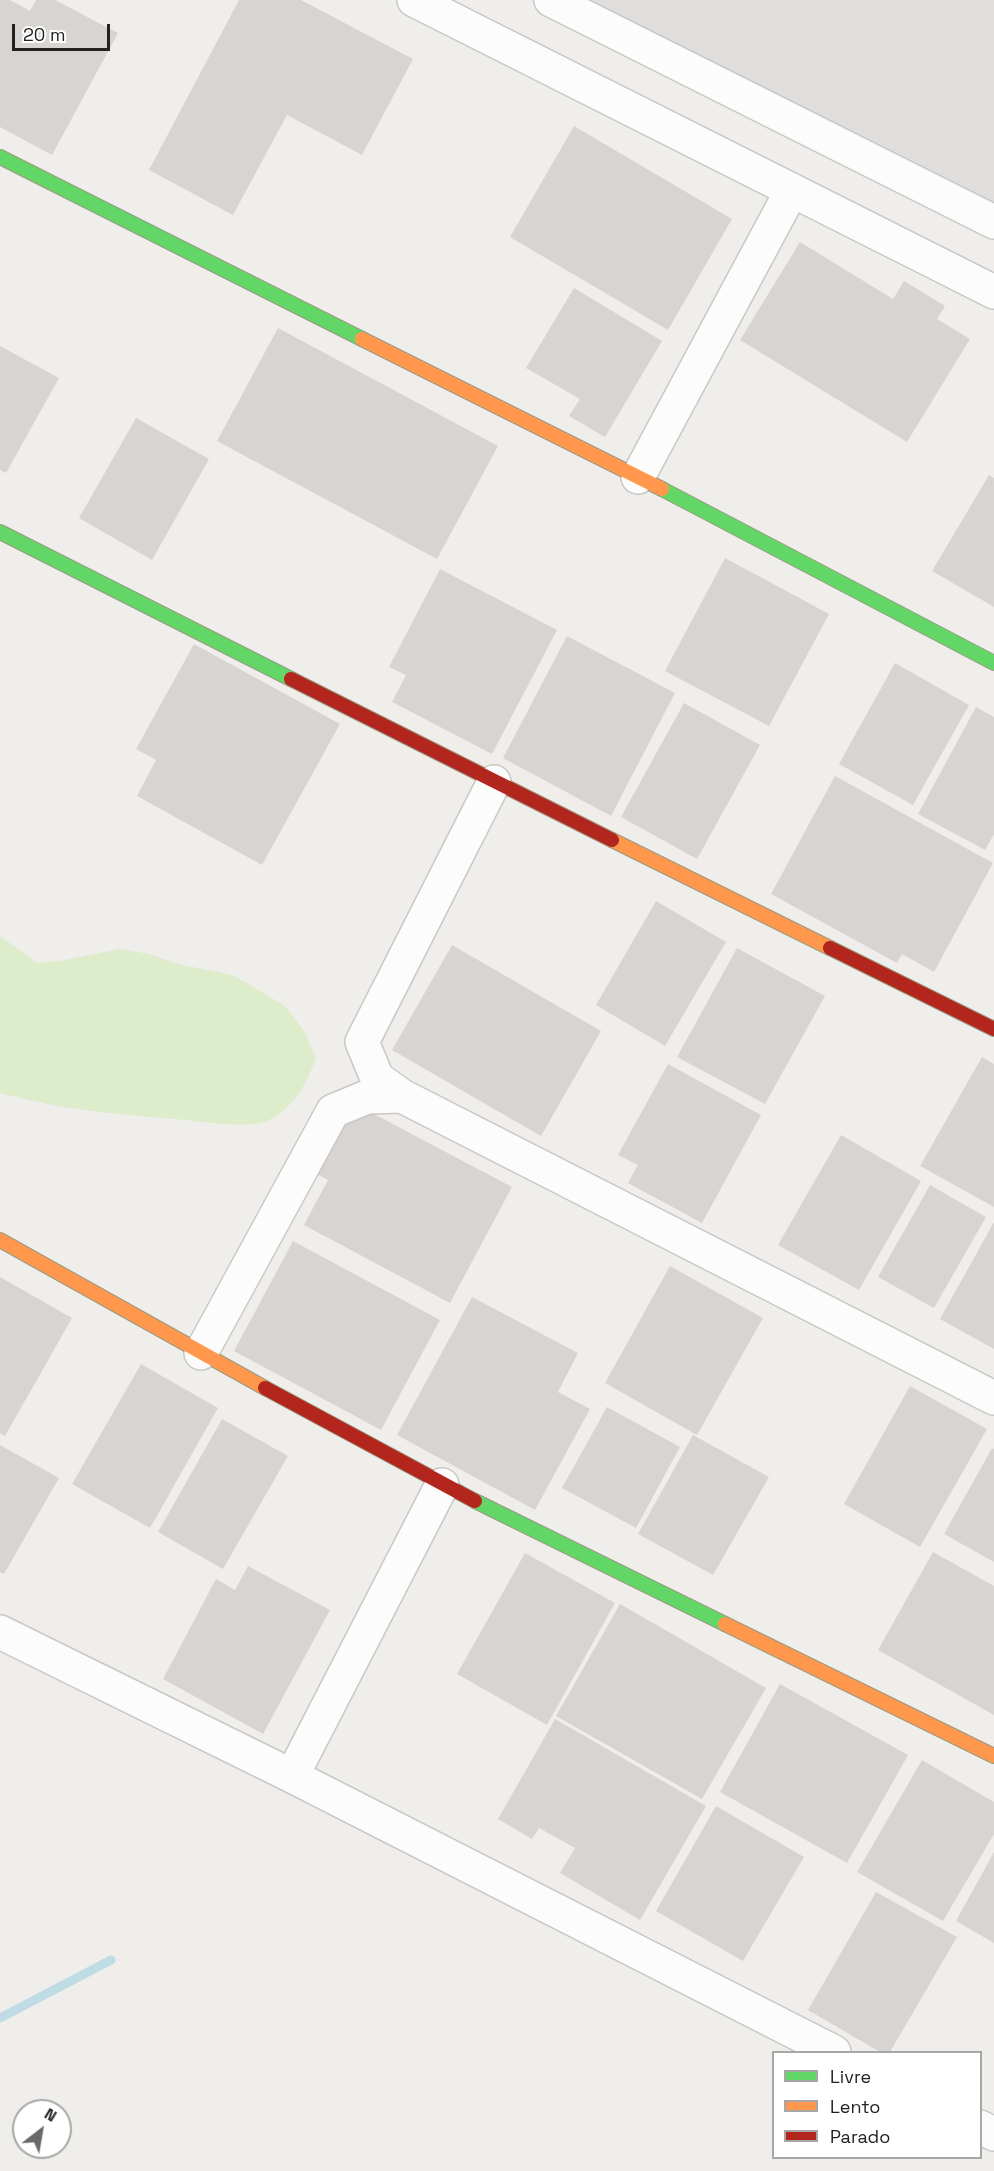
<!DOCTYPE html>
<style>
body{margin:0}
#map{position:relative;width:994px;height:2171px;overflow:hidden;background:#f0eeeb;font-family:"Space Grotesk",sans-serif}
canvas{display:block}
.legend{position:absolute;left:772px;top:2051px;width:210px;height:108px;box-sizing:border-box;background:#fff;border:2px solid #a7a7a7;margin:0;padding:8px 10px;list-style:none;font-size:18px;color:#222}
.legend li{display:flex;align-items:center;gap:12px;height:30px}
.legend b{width:30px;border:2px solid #a7a7a7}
.north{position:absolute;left:12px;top:2099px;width:60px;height:60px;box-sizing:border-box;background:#fff;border:2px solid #a7a7a7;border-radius:50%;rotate:31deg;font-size:16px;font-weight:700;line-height:24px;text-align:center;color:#222}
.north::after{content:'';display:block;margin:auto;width:21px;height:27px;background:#6a6968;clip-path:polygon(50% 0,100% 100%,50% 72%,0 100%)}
.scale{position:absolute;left:12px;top:24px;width:98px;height:27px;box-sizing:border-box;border:3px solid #222;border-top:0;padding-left:8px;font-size:18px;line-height:21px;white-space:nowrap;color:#222;-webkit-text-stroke:4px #fff;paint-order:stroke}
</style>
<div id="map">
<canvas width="994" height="2171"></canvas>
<ul class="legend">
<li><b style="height:8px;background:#63d668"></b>Livre</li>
<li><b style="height:8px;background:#ff974d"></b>Lento</li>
<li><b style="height:8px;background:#b3261e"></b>Parado</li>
</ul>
<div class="north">N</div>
<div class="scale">20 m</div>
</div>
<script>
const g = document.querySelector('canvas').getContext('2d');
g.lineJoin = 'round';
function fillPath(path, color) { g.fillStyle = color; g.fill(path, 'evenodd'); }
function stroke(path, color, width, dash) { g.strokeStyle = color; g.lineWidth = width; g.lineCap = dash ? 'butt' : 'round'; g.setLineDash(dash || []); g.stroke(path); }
fillPath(new Path2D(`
 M531 0H994V231Z`), '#dfdedc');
fillPath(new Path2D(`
 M0 936 37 963 65 960 120 949 149 954 178 964 233 975 285 1006 304 1031 316 1058C306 1085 294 1108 267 1121 249 1129 205 1122 185 1120 123 1115 61 1110 0 1093Z`), '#ddeccb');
stroke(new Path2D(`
 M0 2018 111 1960`), '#bfdbe3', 9);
fillPath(new Path2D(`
 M0 0H10L30 11 36 0H55L118 33 52 155 0 127Z
 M239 0H301L413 59 362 155 287 115 233 215 149 170Z
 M574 126 732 219 668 330 510 237Z
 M800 242 893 299 904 281 945 306 937 319 970 339 907 442 740 340Z
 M574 288 662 341 605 437 569 416 580 399 526 368Z
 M278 328 498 446 437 559 217 441Z
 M0 346 59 378 6 473 0 470Z
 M136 418 209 459 152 560 79 518Z
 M989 475 994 478V607L932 571Z
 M725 558 829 614 769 726 665 671Z
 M440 569 557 630 492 754 392 702 406 675 389 667Z
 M567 636 675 693 611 816 503 758Z
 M194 644 340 724 262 865 137 796 156 760 136 749Z
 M895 663 969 705 913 805 839 764Z
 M684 703 760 745 697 859 621 817Z
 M976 707 994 717V834L985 850 918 814Z
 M835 776 993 863 934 972 902 954 897 963 771 894Z
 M656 901 726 942 665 1046 596 1005Z
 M452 945 601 1031 541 1136 392 1050Z
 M737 948 825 996 765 1104 677 1057Z
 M982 1057 994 1064V1207L920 1166Z
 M668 1064 761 1115 702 1223 628 1183 638 1165 618 1155Z
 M355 1104 512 1187 450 1303 304 1225 328 1180 317 1174Z
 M841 1135 921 1181 859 1290 778 1245Z
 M930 1185 986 1217 934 1308 878 1277Z
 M994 1222V1349L940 1319Z
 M293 1241 440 1320 381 1430 234 1351Z
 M670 1266 763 1318 697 1435 605 1383Z
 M0 1277 72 1318 5 1436 0 1433Z
 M472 1297 578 1353 558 1392 590 1409 535 1510 397 1435Z
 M141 1364 218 1408 150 1528 72 1484Z
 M910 1386 987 1429 920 1547 844 1504Z
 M607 1407 680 1447 636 1528 562 1488Z
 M222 1419 288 1456 223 1569 158 1532Z
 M693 1435 769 1477 713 1575 638 1534Z
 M0 1445 59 1478 4 1574 0 1572Z
 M992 1448 994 1449V1562L944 1534Z
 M933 1552 994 1586V1715L878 1650Z
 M525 1553 615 1603 547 1725 457 1674Z
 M248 1566 330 1610 263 1734 163 1679 216 1579 235 1590Z
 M620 1604 766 1688 702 1799 556 1716Z
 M780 1684 908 1755 847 1863 720 1792Z
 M555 1719 706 1806 640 1920 560 1873 575 1848 539 1828 532 1839 498 1819Z
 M922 1760 994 1802V1834L943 1921 857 1872Z
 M716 1806 804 1857 743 1961 656 1911Z
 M994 1852V1943L956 1921Z
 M876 1892 957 1937 890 2052H880L808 2010Z`), '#d7d4d2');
const street = new Path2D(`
 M414 0 994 292
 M551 0 994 222
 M638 477 792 190
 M494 782 362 1042 377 1078 402 1096 994 1398
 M201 1353 333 1111 367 1097 402 1096
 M0 1632 292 1776 834 2052
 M292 1776 442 1485
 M980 2127 994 2134`);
const fast = new Path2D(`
 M0 157 362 339
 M662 489 994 663
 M0 532 291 679
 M475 1501 725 1624`);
const slow = new Path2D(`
 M362 339 662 489
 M612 840 830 948
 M0 1240 265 1388
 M725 1624 994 1756`);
const jam = new Path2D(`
 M291 679 612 840
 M830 948 994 1029
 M265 1388 475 1501`);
stroke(street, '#c9c8c7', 36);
stroke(fast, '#999a82', 16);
stroke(slow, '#999a82', 16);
stroke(jam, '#999a82', 16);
stroke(street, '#fdfcfc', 33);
stroke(fast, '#63d668', 14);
stroke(slow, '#ff974d', 14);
stroke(jam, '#b3261e', 14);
</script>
